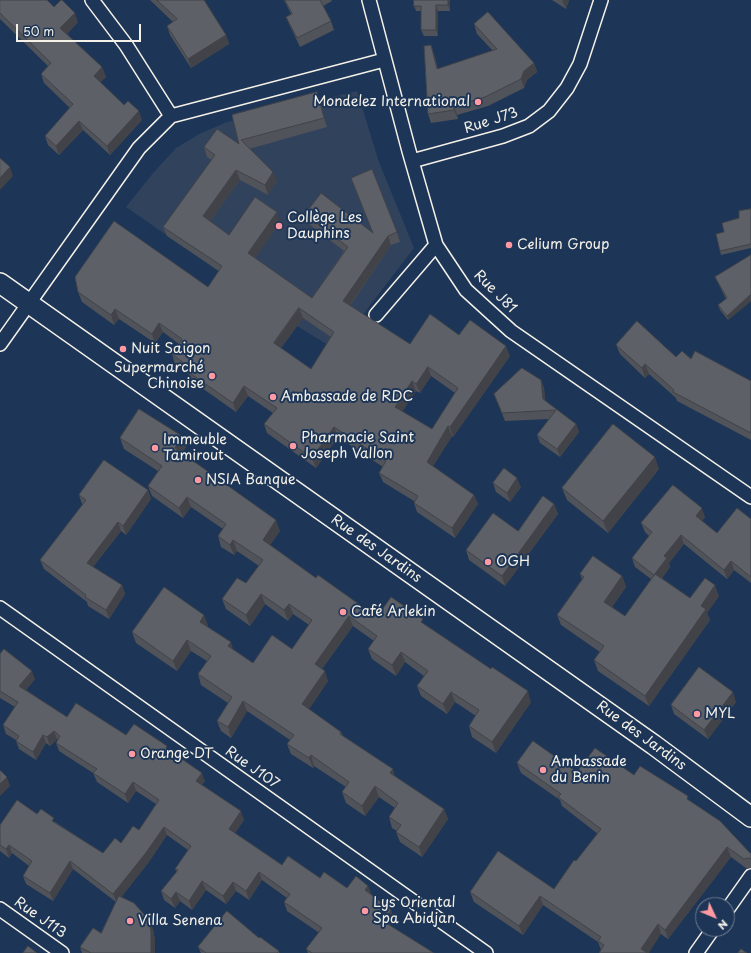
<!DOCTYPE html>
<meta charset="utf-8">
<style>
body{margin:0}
#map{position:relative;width:751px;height:953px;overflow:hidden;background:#1d3557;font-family:"Playpen Sans",sans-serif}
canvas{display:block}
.north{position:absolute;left:695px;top:897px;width:40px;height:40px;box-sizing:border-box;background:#1d3557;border:1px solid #738091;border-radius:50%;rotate:134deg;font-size:11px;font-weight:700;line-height:16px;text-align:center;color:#f4f1e8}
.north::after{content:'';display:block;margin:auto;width:14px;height:18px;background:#ff9aa2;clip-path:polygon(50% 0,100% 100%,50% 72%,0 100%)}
.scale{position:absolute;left:16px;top:24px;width:125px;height:18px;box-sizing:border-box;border:2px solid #f4f1e8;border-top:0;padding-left:5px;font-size:12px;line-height:14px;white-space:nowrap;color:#f4f1e8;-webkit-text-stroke:3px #1d3557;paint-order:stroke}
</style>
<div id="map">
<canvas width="751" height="953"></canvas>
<div class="north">N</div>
<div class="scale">50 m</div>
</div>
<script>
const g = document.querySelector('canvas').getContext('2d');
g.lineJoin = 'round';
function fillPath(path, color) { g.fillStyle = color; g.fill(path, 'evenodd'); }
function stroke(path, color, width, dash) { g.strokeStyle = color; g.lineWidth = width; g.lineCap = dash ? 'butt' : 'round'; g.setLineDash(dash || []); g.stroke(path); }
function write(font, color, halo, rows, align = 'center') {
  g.font = font + ' "Playpen Sans",sans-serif'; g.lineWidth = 4; g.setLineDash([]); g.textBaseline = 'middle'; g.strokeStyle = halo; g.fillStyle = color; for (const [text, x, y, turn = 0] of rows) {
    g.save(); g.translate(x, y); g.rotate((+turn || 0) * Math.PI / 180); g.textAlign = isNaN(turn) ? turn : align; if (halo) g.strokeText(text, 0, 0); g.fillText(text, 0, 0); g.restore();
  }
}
fillPath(new Path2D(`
 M357 91 379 162 414 248 336 350 297 326 126 207 153 173 176 148 201 133 227 122Z`), '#30425c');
const minor = new Path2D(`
 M92 0 126 45 171 116
 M369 0 409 151 436 245 466 290 511 331 751 497
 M412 161 503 136 529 126 549 111 567 88 580 64 601 0
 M376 315 436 245
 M0 344 139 148 171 116 384 60
 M0 608 486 953
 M0 909 62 953
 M727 910 751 876
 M696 953 713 929`);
const secondary = new Path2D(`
 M0 283 654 745 751 817`);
stroke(minor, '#f4f1e8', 16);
stroke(secondary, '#f4f1e8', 22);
stroke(minor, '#1d3557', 13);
stroke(secondary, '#1d3557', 19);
fillPath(new Path2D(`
 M0 0 54 7 78 22 67 34 102 67 106 77 100 82 124 105 142 120 110 155 83 130 59 155 48 145 45 136 70 108 44 83 41 74 48 66 0 19Z
 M150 0H204L226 35 229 44 191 68 170 35 167 26 173 22Z
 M284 0H331L332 1 323 6 331 21 334 30 300 47 290 26 286 17 291 14Z
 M414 0H450V11H438V36H424L421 30V11H416L414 6Z
 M552 0H569L566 9Z
 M474 24 534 63 537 72 527 80 524 88 488 106 457 115 458 119 431 123 428 114 431 45 434 54 438 69 493 51 477 34Z
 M317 92 320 102 327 127 249 149 277 181 268 195 240 180 210 221 229 235 280 222 255 258 312 298 344 251 309 224 305 214 373 233 351 178 397 232 400 242 391 245 350 306 410 344 459 335 510 356 453 437 452 436 433 466 474 495 478 504 455 538 417 512 414 503V501L383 482 379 473 383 467 338 437 316 468 267 433 264 424 273 413 248 396 236 412 192 381 189 374 175 364 172 354 179 344 163 332 155 343 119 319 114 325 82 302 78 292 208 287 219 271 167 236 163 227 212 160 207 157 204 147 239 144 232 115ZM303 318 331 337 311 369 281 348ZM431 376 455 393 432 429 402 411 416 391 420 393Z
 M751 209V248L721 255 720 251 724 232 739 218Z
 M751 255V301L728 320 720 310 718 305 726 299 715 277Z
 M616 345 676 357 691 359 751 381V440L677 401 676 398 649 374 645 378 620 354Z
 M541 380 544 388 545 401 576 424 579 432 560 457 540 443 537 435 549 419 505 421 494 394Z
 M120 438 186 447 182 453 280 531 270 545 316 578 377 617 425 625 531 702 496 753 472 737 469 726 476 716 455 702 447 714 421 696 417 686 424 676 405 662 396 676 372 659 368 649 374 641 353 626 322 669 328 681 309 709 341 732 343 736 395 776 444 809 448 819 422 857 400 842 396 832 397 831 392 828 389 817 395 808 379 797 365 816 346 803 342 792 346 787 314 766 313 768 291 754 287 744 290 740 247 711 231 738 221 731 217 721 228 703 201 685 198 674 207 661 191 651 177 671 136 643 132 632 208 625 207 627 233 649 253 663 292 649 309 625 293 614 288 621 265 604 250 626 226 609 222 599 246 583 259 566 237 551 234 555 221 547 218 536 223 529 191 507 183 518 152 496 148 486 158 471 124 449Z
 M659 469 608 533 567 500 562 488Z
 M493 483 521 487 510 502 496 492Z
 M148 490 151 499 126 535 121 531 93 567 122 585 125 594 109 619 88 606 87 602 44 569 40 560 83 504H82L79 495Z
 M554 504 558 514 505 586 469 560 466 550 518 531Z
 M705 517 702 521 717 533 751 519V583L734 570 727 579 684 544 669 563 670 567 662 578 690 598 719 596 707 613 710 620 649 706 598 671 594 660 600 652 561 625 557 615 582 579 580 574 622 576 626 587 612 607 625 616 651 579 635 567 632 558 649 536 645 532 641 523Z
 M0 654 35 679 26 690 67 717 126 735 168 750 205 781 202 785 244 820 235 833 282 865 347 888 368 886 371 894 391 910 394 919 318 932 287 911 284 902 287 898 262 880 249 900 236 891 226 904 206 890 192 910 180 901 175 908 164 900 161 891 177 872 175 869 188 850 167 835 148 863 121 897 153 929 155 941V953H82L80 947 101 933 116 902 73 869 53 901 26 884 23 876 29 866 12 853 9 858 0 851V825L37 814 55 822 103 853 121 843 139 830 156 804 136 791 128 803 97 782 93 773 59 751 56 743 58 740 57 739 50 746 46 743 36 760 19 749 16 741V740L6 734 3 725 15 707 0 698Z
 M736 702 708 739 674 714 671 705Z
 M517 763 577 772 634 775 689 801 751 859V868L747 869 731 857 668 939 661 934 601 950 598 942 543 905 523 935 474 902 470 892 554 889 598 834 562 806 560 800 521 773Z
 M259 938 280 953H201L198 947Z
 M306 949 312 953H308Z`), '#505359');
fillPath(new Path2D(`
 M448 0H450V11L448 5Z
 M562 0H569L566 9Z
 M436 5 438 11V36L436 30Z
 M75 13 78 22 64 37 60 28Z
 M226 35 229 44 191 68 188 59Z
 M431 45 434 54 440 78 437 69Z
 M534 63 537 72 527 80 524 88 521 79 524 71Z
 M102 67 106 77 97 86 94 76Z
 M317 92 320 102 327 127 324 118Z
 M454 106 457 115 458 119 454 110Z
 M139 111 142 120 110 155 107 146Z
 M79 121 83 130 59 155 56 146Z
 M10 167 13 176 0 190V178Z
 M236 170 240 180 206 226 203 216Z
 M273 172 277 181 268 195 265 185Z
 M277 212 280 222 252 263 248 253Z
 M388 236 391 245 346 311 343 301Z
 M750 295 751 301 728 320 727 316Z
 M299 308 303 318 277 353 274 343Z
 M115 309 119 319 114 325 111 315Z
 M159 323 163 332 155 343 152 334Z
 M506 346 510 356 453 437 450 427Z
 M645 364 649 374 645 378 642 368Z
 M428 367 431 376 420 393 416 384Z
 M541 380 544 388 546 407 543 399Z
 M412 381 416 391 399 417 395 407Z
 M244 386 248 396 236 412 233 403Z
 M576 424 579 432 560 457 557 449Z
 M448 426 452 436 430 471 427 462Z
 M334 427 338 437 316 468 312 458Z
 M182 436 186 447 178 458 175 448Z
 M655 457 659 469 608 533 603 521Z
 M517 478 521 487 510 502 507 493Z
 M148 490 151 499 126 535 123 526Z
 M474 495 478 504 455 538 452 528Z
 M187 497 191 507 183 518 179 508Z
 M554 504 558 514 505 586 502 576Z
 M702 508 705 517 699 525 696 516Z
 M276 520 280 531 266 550 263 540Z
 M118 522 121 531 90 571 87 563Z
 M681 535 684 544 669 563 670 567 658 584 654 575 664 556Z
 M233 540 237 551 234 555 230 545Z
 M731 561 734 570 727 579 724 570Z
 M622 576 626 587 608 612 604 602Z
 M122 585 125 594 109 619 106 610Z
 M715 585 719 596 707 613 710 620 649 706 645 696 701 606Z
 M261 594 265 604 250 626 246 615Z
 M289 604 293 614 288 621 284 610Z
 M204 615 208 625 204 632 200 622Z
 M349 616 353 626 318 674 315 664Z
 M187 640 191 651 177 671 173 661Z
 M231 642 234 652 228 646Z
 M401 652 405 662 396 676 392 665Z
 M32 671 35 679 22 695 19 686Z
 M325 671 328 681 305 715 302 704Z
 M528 691 531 702 496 753 492 742Z
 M451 692 455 702 447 714 443 704Z
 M733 692 736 702 708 739 704 730Z
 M243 701 247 711 231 738 228 727Z
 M54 731 57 739 50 746 47 737Z
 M43 735 46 743 36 760 33 752Z
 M311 755 314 766 313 768 309 758Z
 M393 769 396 780 390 773Z
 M202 773 205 781 199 789 196 781Z
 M7 777 10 786 0 796V784Z
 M133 782 136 791 128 803 125 794Z
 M375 786 379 797 365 816 362 806Z
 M444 809 448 819 422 857 419 847Z
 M241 811 244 820 232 837 229 829Z
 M164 827 167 835 148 863 117 903 113 894Z
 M9 845 12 853 9 858 6 849Z
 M727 847 731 857 668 939 665 930Z
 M70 861 73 869 53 901 50 893Z
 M259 872 262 880 249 900 246 891Z
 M202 881 206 890 192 910 189 901Z
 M233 882 236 891 226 904 223 896Z
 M368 886 371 894 365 890Z
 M176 892 180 901 175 908 171 899Z
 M540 896 543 905 523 935 519 926Z
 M391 910 394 919 386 929 383 921Z
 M149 920 153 929 155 941V953H151Z
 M658 924 661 934 649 953H643L641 949Z`), '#414348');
const building = new Path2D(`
 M0 0H47L54 7 61 0H62L75 13 60 28 102 67 94 76 124 105 128 101 139 111 107 146 79 121 56 146 45 136 73 104 41 74 51 63 0 13Z
 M157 0H204L226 35 188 59 167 26 177 19Z
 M285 0H320L331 21 297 38 286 17 292 14Z
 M414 0H448V5H436V30H421V6H414Z
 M488 12 534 63 524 71 521 79 485 97 454 106V110L428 114 424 46 431 45 437 69 497 49 474 24Z
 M317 92 324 118 241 140 273 172 265 185 236 170 203 216 229 235 255 197 277 212 248 253 312 298 348 247 305 214 321 193 373 233 351 178 372 169 397 232 388 236 343 301 410 344 430 314 459 335 470 320 506 346 450 427 448 426 427 462 474 495 452 528 414 503 418 496 379 473 386 461 334 427 312 458 264 424 277 408 244 386 233 403 188 372 190 368 172 354 182 339 159 323 152 334 115 309 111 315 78 292 75 277 114 221 208 287 222 266 163 227 215 155 204 147 217 129 239 144 232 115ZM299 308 334 332 311 369 274 343ZM428 367 458 388 432 429 395 407 412 381 416 384Z
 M0 158 10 167 0 178Z
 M751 209V244L720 251 716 234 724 232 722 223 739 218V211Z
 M751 255V296L750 295 727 316 718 305 727 298 715 277Z
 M637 321 676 357 682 351 691 359 695 351 751 381V433L673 392 674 390 645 364 642 368 616 345Z
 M522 368 541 380 543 399 576 424 557 449 537 435 556 410 502 413 494 394Z
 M139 409 182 436 175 448 276 520 263 540 316 578 318 575 377 617 391 597 423 619 421 622 491 669 492 667 528 691 492 742 469 726 479 710 451 692 443 704 417 686 428 671 401 652 392 665 368 649 377 636 349 616 315 664 325 671 302 704 341 732 340 734 393 769 390 773 444 809 419 847 396 832 401 825 389 817 398 803 375 786 362 806 342 792 349 782 311 755 309 758 287 744 294 735 243 701 228 727 217 721 232 697 198 674 211 656 187 640 173 661 132 632 164 587 204 615 200 622 231 642 228 646 253 663 272 635 292 649 312 620 289 604 284 610 261 594 246 615 222 599 237 578 246 583 263 560 233 540 230 545 218 536 226 524 187 497 179 508 148 486 162 466 120 438Z
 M613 424 655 457 603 521 562 488Z
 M104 460 148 490 123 526 118 522 87 563 122 585 106 610 85 597 86 595 40 560 86 500 79 495Z
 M504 468 517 478 507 493 493 483Z
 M673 485 702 508 696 516 717 533 737 508 751 519V577L731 561 724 570 681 535 664 556 667 558 654 575 632 558 652 532 641 523Z
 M543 496 554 504 502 576 466 550 493 513 518 531Z
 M593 556 622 576 604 602 625 616 655 574 690 598 705 578 715 585 701 606 706 609 645 696 594 660 604 646 557 615 584 577 580 574Z
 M4 649 32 671 19 686 67 717 76 703 126 735 134 724 167 746 166 748 202 773 196 781 241 811 229 829 282 865 288 856 320 878 324 872 347 888 356 876 368 886 365 890 391 910 383 921 434 953H312L306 949 322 928 284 902 290 894 259 872 246 891 233 882 223 896 202 881 189 901 176 892 171 899 161 891 178 870 175 869 191 846 164 827 145 854 113 894 70 861 50 893 23 876 32 861 9 845 6 849 0 845V825L17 800 37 814 41 809 54 818 52 821 103 853 115 838 121 843 133 826 139 830 159 800 133 782 125 794 93 773 97 769 56 743 60 736 54 731 47 737 43 735 33 752 16 741 19 736 3 725 18 702 0 691V654Z
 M699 667 733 692 704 730 671 705Z
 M533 741 577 772 595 748 634 775 640 766 688 796 687 799 720 821 751 854V859L748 858 744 859 727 847 665 930 658 924 641 949 646 952V953H599L604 945 598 941 601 937 540 896 519 926 470 892 498 851 554 889 574 860 576 861 601 829 558 797 561 794 517 763Z
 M0 770 7 777 0 784Z
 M119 896 134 903 149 920 151 932V953H91L80 947 93 928 101 933Z
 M227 911 259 938 260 937 279 951 277 953H206L198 947Z
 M28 946 37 953H23Z
 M741 949 747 953H738Z`);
fillPath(building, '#5d6067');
stroke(building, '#414348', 1);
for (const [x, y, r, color] of [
 [478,102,4,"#ff9aa2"],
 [279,226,4,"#ff9aa2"],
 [509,245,4,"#ff9aa2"],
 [123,349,4,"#ff9aa2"],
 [212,376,4,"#ff9aa2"],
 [273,397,4,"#ff9aa2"],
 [293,446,4,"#ff9aa2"],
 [155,448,4,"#ff9aa2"],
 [198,480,4,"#ff9aa2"],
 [488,562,4,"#ff9aa2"],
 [343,612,4,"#ff9aa2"],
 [697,714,4,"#ff9aa2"],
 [132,754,4,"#ff9aa2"],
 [543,770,4,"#ff9aa2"],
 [365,911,4,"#ff9aa2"],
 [130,921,4,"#ff9aa2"]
]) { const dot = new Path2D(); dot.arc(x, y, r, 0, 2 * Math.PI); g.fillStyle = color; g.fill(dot); stroke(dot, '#1d3557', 1.5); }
write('14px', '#f4f1e8', '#1d3557', [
 ["Mondelez International",470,102,"right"],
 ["Collège Les",287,218],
 ["Dauphins",287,234],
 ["Celium Group",517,245],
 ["Nuit Saigon",131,349],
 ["Supermarché",204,368,"right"],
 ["Chinoise",204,384,"right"],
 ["Ambassade de RDC",281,397],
 ["Pharmacie Saint",301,438],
 ["Joseph Vallon",301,454],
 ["Immeuble",163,440],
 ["Tamirout",163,456],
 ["NSIA Banque",206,480],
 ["OGH",496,562],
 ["Café Arlekin",351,612],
 ["MYL",705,714],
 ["Orange DT",140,754],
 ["Ambassade",551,762],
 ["du Benin",551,778],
 ["Lys Oriental",373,903],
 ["Spa Abidjan",373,919],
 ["Villa Senena",138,921]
], 'left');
write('14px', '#f4f1e8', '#1d3557', [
 ["Rue J73",491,121,-18],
 ["Rue J81",495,292,45],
 ["Rue des Jardins",376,549,35],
 ["Rue des Jardins",641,736,36],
 ["Rue J107",252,768,35],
 ["Rue J113",40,918,35]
]);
</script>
